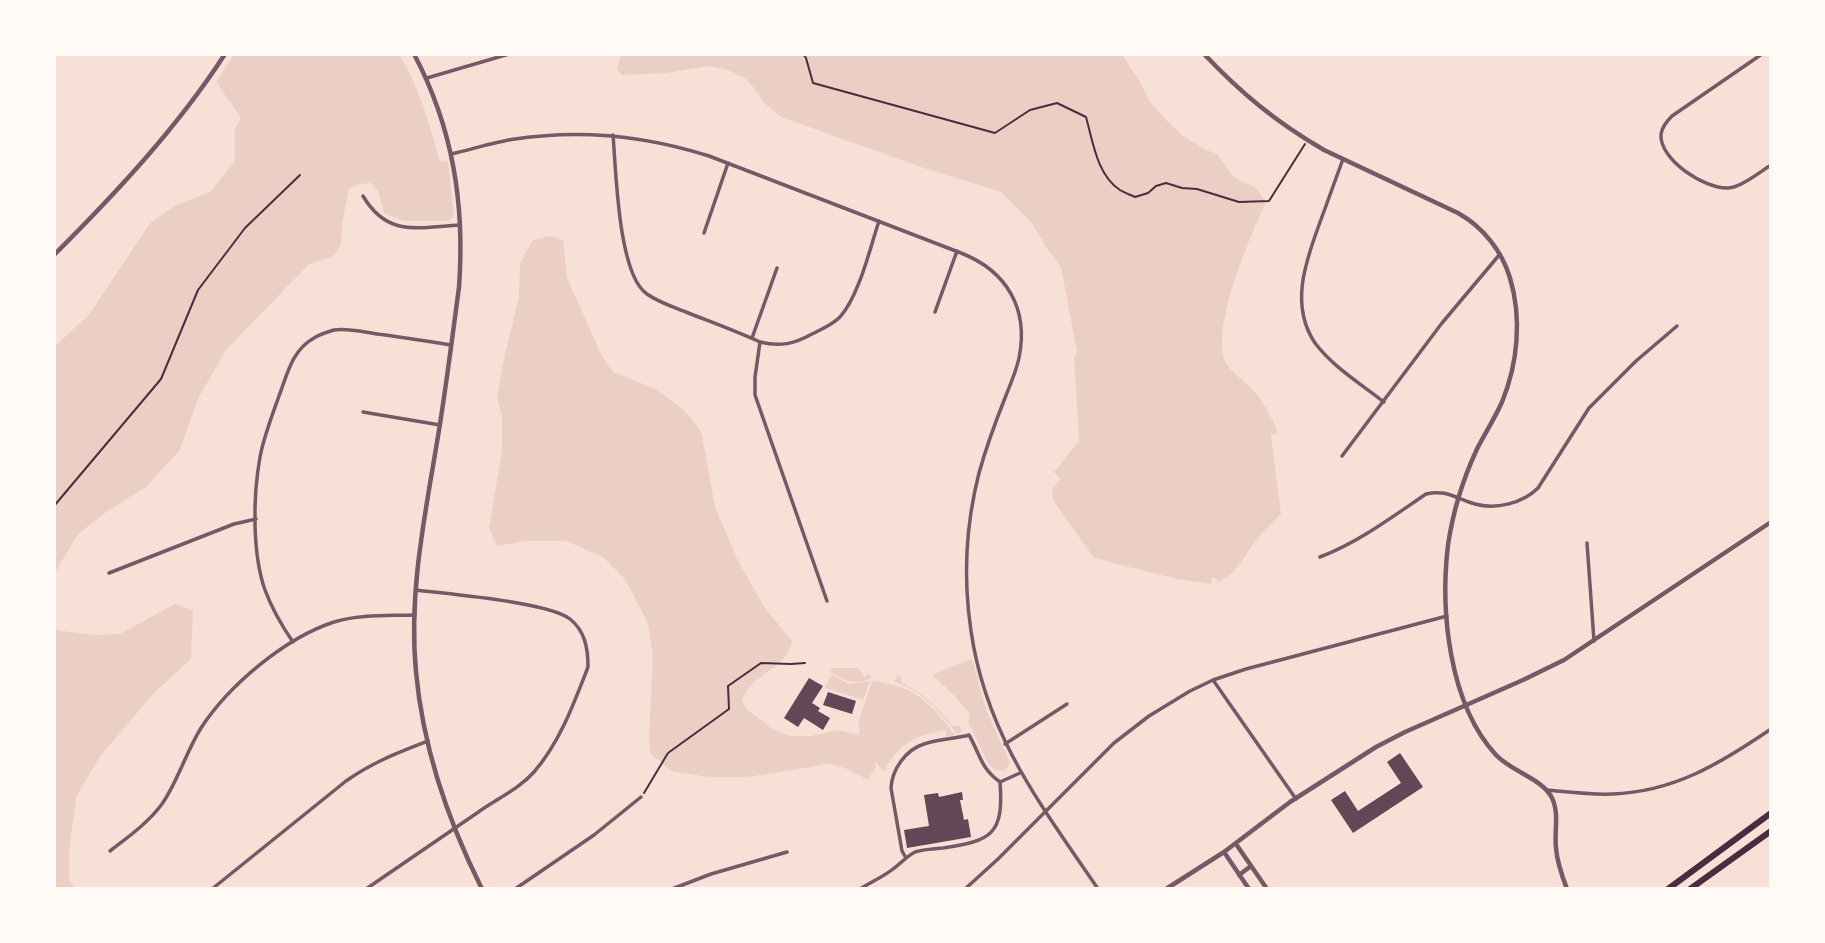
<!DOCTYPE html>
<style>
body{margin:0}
#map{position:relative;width:1825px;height:943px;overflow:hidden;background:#f7e1d7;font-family:"Exo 2",sans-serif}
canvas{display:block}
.frame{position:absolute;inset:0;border:56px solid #fffaf5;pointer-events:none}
</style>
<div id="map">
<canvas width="1825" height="943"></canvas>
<div class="frame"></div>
</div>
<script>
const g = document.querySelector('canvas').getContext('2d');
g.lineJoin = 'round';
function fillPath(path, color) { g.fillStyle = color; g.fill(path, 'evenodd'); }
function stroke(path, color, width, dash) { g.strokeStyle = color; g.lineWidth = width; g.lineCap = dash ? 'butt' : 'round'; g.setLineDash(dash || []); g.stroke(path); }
fillPath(new Path2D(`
 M234 54H399C419 86 430 126 440 162L448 161 454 214 451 219 448 221H404L384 213 378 191 371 183 359 184 349 189 342 223 341 244 334 256 309 264 226 350 199 397 179 451 147 486 105 513 78 534 57 569 54 578V347L89 315 150 223 176 205 210 192 235 161V128L241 118 216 82Z
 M621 54H1122L1141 84 1150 102 1168 122 1182 135 1204 149 1217 154 1232 175 1243 182 1255 187 1266 202C1251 234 1208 333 1227 364 1232 372 1243 380 1250 387 1262 399 1272 417 1278 433L1271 435 1281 514C1274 522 1265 529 1258 538 1244 554 1239 573 1218 582L1215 578H1212L1211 584 1177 579 1094 558 1053 500 1052 488 1061 479 1054 472 1079 441 1074 357 1077 352 1061 267 1046 247 1032 223 1001 192 921 167 781 117 764 103 754 88 745 78 725 69 708 66 667 73 622 75 617 69Z
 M549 236 563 240 567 278 602 356 613 372 656 389 686 412 701 431 715 507 738 561 765 608 792 641C789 665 760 672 747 690 746 691 742 699 742 700L746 709 774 730 790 736H810L838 730 859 735V720L872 681C916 686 929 702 955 735L946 737V730C917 735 897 743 884 772L875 761 876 766 868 780 845 768 827 763 811 767 748 777H709L671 771 650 753 649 736 653 657 648 623 625 579 603 557 566 541H526L497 546 489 528 502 450V416L497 397 505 354 519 297 520 263 533 240Z
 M175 604 193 610 191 659 155 692 101 755 76 797 69 851V880L76 889H54V625L57 630 93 635 120 634Z
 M972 659 987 712 1009 760V765L1004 771 995 770 989 765 968 722 970 714 954 695 932 675Z
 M832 668H858L865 677 868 674 871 676 870 679C852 685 846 681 830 672Z
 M832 675 849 684 870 681 863 700 826 688 825 686Z
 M897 676 901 677 902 683C923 693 938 707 952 726H959L962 730 960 733 957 734C940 712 922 690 894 682Z`), '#ebcfc5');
fillPath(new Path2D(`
 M809 678 823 686 812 703 820 708 818 711 830 718 823 730 804 718 798 727 784 718Z
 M828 692 856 701 852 714 823 705Z
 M1400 753 1423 787 1353 833 1331 800 1345 791 1358 811 1401 783 1387 762Z
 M962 792 963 800H960L964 820 968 819 971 837 907 848 904 830 929 826 924 795 938 793 939 797Z`), '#644757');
stroke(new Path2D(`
 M803 54 806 58 813 83 995 133 1030 110 1057 103 1086 117C1093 142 1097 175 1120 190 1125 193 1131 195 1135 197L1148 193 1156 186 1166 183 1182 188 1197 189 1239 202 1269 201 1305 144
 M54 506 161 379 198 290 245 228 300 175
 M644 793 668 753 729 709 728 686 761 663 791 664 805 663`), '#4a2c40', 2);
stroke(new Path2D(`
 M1762 54 1672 116C1667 121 1662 127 1661 134 1659 160 1705 189 1728 188 1740 188 1760 172 1771 165
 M427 78 509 54
 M613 135C616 169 618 275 647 294 658 302 673 307 686 312 711 322 736 331 760 342 780 347 794 344 812 334 822 329 832 325 840 317 859 296 870 248 879 221
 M451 154C473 149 494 142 515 139 581 129 646 136 709 156L961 253C1007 271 1029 309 1019 358 1016 372 1010 385 1005 398 995 423 986 448 979 473 966 524 963 578 971 631 986 735 1041 805 1098 889
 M1343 159C1335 181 1327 203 1319 225 1305 263 1290 306 1315 343 1333 367 1361 384 1384 402
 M363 196C388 238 418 227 460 225
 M704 233 728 163
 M935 312 957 251
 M752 338 777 268
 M760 342 755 377V395L827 601
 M363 412 440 425
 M1342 456 1442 323 1500 254
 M1771 460V487
 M1587 543 1594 641
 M1320 557C1359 542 1392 517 1426 494 1447 489 1456 499 1475 504 1496 510 1523 503 1538 488L1589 408 1636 361 1677 326
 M109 573 234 524 256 519
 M293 642C282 626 272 609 265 590 252 553 253 496 260 457 264 436 272 416 279 396 287 375 292 350 314 338 320 334 327 332 334 330 348 328 363 332 377 334 401 337 426 341 451 345
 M1213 680 1296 799
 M1005 744 1067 704
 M1547 790C1569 792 1591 795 1612 794 1674 792 1721 763 1771 729
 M110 851C128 837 148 823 162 804 178 781 186 752 201 728 229 685 285 638 334 622 360 614 388 616 415 615
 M906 858 902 851 891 788C892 770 905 750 924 744 938 739 954 739 969 735 980 754 981 769 1000 782L1020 773
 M212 889 346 781C373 762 397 753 428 741
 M366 889C403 864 440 838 477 813 496 799 518 790 534 772 560 742 574 703 588 667 588 648 585 631 570 619 548 602 448 594 416 590
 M515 889 594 835 641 797
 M672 889 711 874 787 852
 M860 889C871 882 883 877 893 869 900 864 907 856 915 852 923 849 934 849 943 848 992 841 1004 834 1000 782
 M965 889 998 859 1114 743 1149 716 1190 691 1213 680 1246 669 1447 616`), '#755966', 3.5);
stroke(new Path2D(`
 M414 54C453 128 465 204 459 287 453 333 447 379 440 424 427 506 408 588 416 672 423 748 448 821 482 889
 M1204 54C1242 94 1276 122 1324 150L1458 213C1483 227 1502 251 1510 278 1522 318 1518 363 1502 402 1495 418 1485 433 1477 449 1463 479 1453 511 1448 545 1440 611 1449 704 1496 755 1511 771 1540 778 1551 796 1560 812 1554 831 1556 848 1557 862 1562 876 1567 889
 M54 255C116 193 177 128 225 54
 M1236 844 1267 889
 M1224 852 1249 889
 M1239 875 1251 866
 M1166 889 1224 852 1290 802 1376 747 1405 732 1523 680 1564 660 1771 522`), '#755966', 4.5);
stroke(new Path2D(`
 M1668 889 1771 813
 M1690 889 1771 831`), '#4a2c40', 6);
</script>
